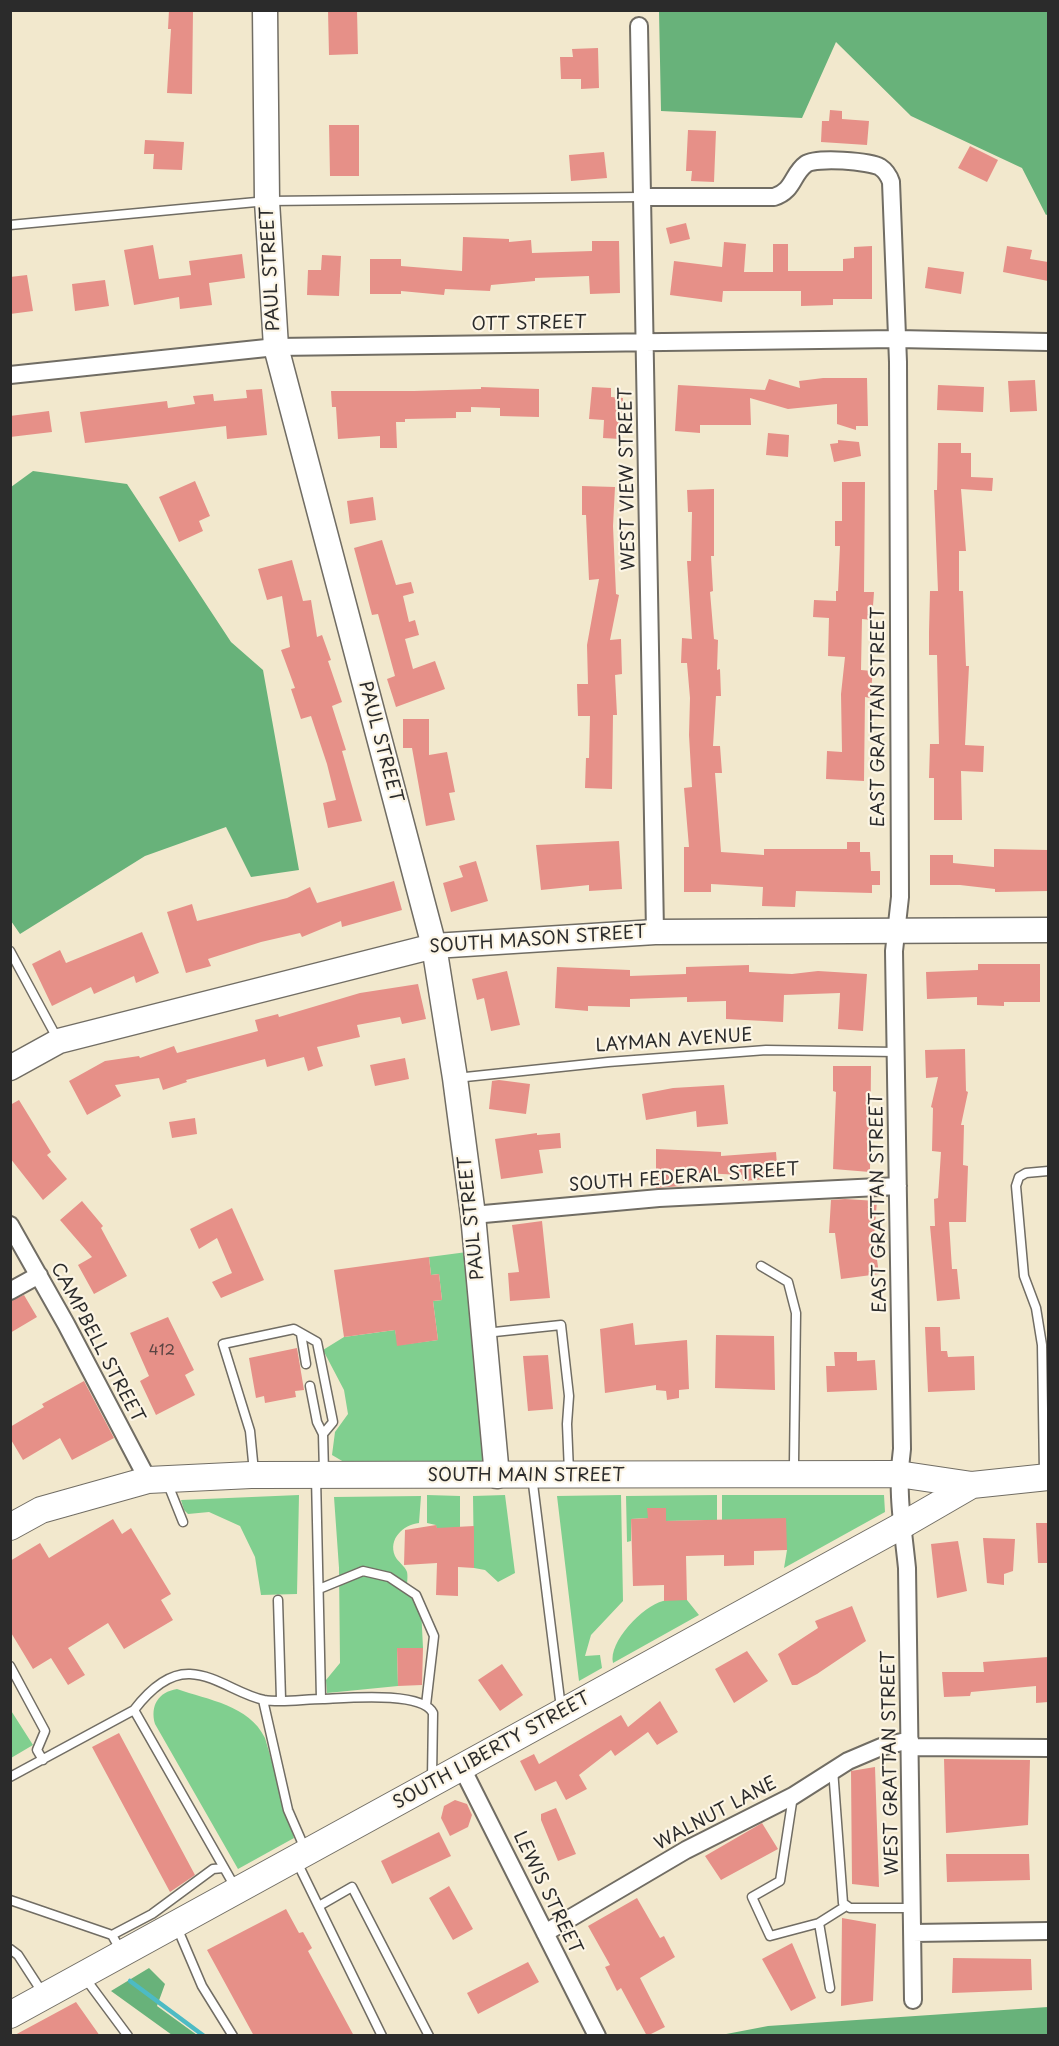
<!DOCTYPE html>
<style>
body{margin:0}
#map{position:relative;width:1059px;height:2046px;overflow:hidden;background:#f2e8cd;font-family:"Playpen Sans",sans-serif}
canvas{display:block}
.frame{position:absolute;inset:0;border:12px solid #2b2b2b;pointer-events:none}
</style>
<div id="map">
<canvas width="1059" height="2046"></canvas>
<div class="frame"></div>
</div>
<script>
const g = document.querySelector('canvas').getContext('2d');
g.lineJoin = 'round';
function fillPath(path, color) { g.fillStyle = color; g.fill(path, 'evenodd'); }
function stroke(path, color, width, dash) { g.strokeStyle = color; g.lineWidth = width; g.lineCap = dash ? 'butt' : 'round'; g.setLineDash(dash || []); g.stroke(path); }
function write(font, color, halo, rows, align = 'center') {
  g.font = font + ' "Playpen Sans",sans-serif'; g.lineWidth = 4.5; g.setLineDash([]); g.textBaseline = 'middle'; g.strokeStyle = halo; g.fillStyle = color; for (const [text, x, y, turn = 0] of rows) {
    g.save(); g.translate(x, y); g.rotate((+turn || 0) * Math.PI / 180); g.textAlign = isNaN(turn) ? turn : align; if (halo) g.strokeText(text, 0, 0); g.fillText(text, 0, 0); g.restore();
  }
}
fillPath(new Path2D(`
 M467 1252 487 1464 349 1465 332 1455 335 1432 348 1414 344 1390 323 1350 344 1337 395 1330 398 1345 438 1340 433 1301 442 1300 439 1274 431 1275 429 1257Z
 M299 1495 297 1594 261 1595 255 1557 240 1526 209 1512 188 1514 184 1510 181 1500Z
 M427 1495 460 1496V1527L437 1534 436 1525 427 1523Z
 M505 1495 515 1573 498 1582 485 1570 474 1568 473 1496Z
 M621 1495 623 1601 591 1635 585 1656 600 1655 602 1668 579 1681 557 1496Z
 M717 1495V1520L666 1521V1508H648V1518L631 1519V1541L627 1542 626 1496Z
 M722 1495H884L885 1512 784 1568 787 1550 722 1520Z
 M421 1496 419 1523C403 1525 388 1539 395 1556 398 1562 405 1566 407 1572 408 1576 407 1583 407 1587L403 1590 421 1607 423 1648H397L398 1686 327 1693 326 1680 340 1663 339 1568 334 1497Z
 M687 1600 699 1615 613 1663C608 1642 643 1606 663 1601 671 1599 680 1600 687 1600Z
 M177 1689C208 1700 249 1705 265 1738L294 1838 238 1869 155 1724C150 1706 158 1692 177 1689Z
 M10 1709 33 1745 11 1758H10Z`), '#80cf8f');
fillPath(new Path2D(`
 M659 11H1048V214L1046 215 1022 168 911 116 836 42 802 118 661 111Z
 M33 471 127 484 231 642 263 670 299 870 251 877 226 827 145 856 20 934 11 921V487Z
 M149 1968 165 1984 157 2006 197 2035H172L111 1991Z
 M1048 2007V2035H721L768 2026Z`), '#68b27a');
stroke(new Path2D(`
 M130 1981 204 2036`), '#4dbbc4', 4.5);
fillPath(new Path2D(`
 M169 10H193L192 94 167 93 171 29H168Z
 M328 10H357L358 54 329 55Z
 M598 48 599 88 581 89V79H561L560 57H573L572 49Z
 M830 110 842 111V119L869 121 867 145 821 142 822 121H829Z
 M329 125H359V176H330Z
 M688 130 716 131 714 182 691 181 692 171H686Z
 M145 140 184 142 182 170 153 169 154 154H144Z
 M970 146 998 160 987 182 958 168Z
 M604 152 607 178 571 181 569 155Z
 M686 223 690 239 670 244 666 228Z
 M463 237 509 239V242L531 240 532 253 592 251V241H619L620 293 590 294 589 276 535 278V281L491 285 490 291 445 289 444 295 401 291V294H370V259H401V266L462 271Z
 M724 242 746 244 744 272H773V244H788V271H843V259L854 258V247L872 246V299H833V305L801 306V291H723L722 302 670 295 674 261 722 267Z
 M153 245 159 279 191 275 189 261 242 254 245 278 209 283 212 305 180 309 179 297 134 305 124 250Z
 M1007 246 1032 250 1030 259 1048 262V281L1003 272Z
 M322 255 341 256 339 296 307 295 308 270H321Z
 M928 267 964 272 961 294 925 288Z
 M27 275 33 311 10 314V277Z
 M105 280 109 306 75 311 72 284Z
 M823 378H867L868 426H856V430L837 424V404L788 409 750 398 751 425H700V433L675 431 678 385 765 390 769 379 800 388 799 381Z
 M1035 380 1037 411 1010 412 1008 381Z
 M938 385 984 387 983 412 937 410Z
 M481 387 539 389V417L500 416V408L471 407V412H456V418L405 419V422H396L397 448H380V436L338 439 336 407H332L331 391H414L481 389Z
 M592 387 611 388V397L623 398 620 439 603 438 604 420 589 419Z
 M262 389 267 435 227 439 226 426 85 443 80 412 167 401 168 408 195 404 193 396 213 394 214 401 247 398 246 390Z
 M49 411 52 432 10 437V416Z
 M768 433 789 435 788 457 766 455Z
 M838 440 859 442 861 456 834 462 830 444 838 443Z
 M938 443H961V453H971V477L993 478 992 491 961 489 966 551H959V591H963L966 666H969L965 745 984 746 983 772 961 771 962 820H934V778H929L930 744H939L937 655H929V632L930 591H938L934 490H937Z
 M195 481 210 516 199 521 203 531 179 542 159 497Z
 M842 482H865L864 592H874L872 620 862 619 861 670 873 671 870 698 865 697 864 781 826 779 827 751 842 752 841 694 845 657 828 656 829 618 813 617 814 600 836 601V591H838L840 546H835V521H842Z
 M582 486 615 487 613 526 616 594 619 595 610 640 621 639 622 674 615 675 617 715H613L612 789 585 788 586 758H589L590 716H578L577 684H588L587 645 599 579 589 580 586 515H582Z
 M714 489V556H711L713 591 710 592 714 639 718 640 717 670 720 669 721 696H716L713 746H720L722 773H715L721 852 764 855V849H847V842H860V852H870L871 871H880V885H872V893L796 891 795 907 762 906 763 887 711 884V892H684V847H689L684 788 692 787 689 735 690 698 687 663H681L682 638 692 639 687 561H691L692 512H688L687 490Z
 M373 497 376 520 350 524 347 501Z
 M382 540 396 585 411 582 414 593 403 596 409 622 415 620 419 635 405 639 413 669 435 661 445 689 396 707 387 679 395 676 378 614 372 615 354 548Z
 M292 560 303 601 311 600 317 637 322 635 331 660 328 661 342 702 332 706 346 750 342 751 362 821 328 828 323 803 336 800 327 764 311 716 301 719 291 689 295 688 281 650 290 647 282 596 267 600 258 569Z
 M403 719H429V755L447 752 455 792 449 793 455 820 426 826 412 748H403Z
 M619 841 622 889 589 891V885L541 890 536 845Z
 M994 849 1048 850V891L995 892V889L960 885H930V855H953V863L994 867Z
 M476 861 488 901 451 912 443 883 463 877 459 866Z
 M394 881 402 910 342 927 341 921 302 937 300 933 261 942 208 959 211 966 186 973 167 912 192 904 197 921 287 898 310 887 317 903Z
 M142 932 159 973 136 983 134 976 94 994 91 987 52 1006 32 964 60 950 66 963Z
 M978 964H1040V1002H1004V1006L977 1005V997L927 999 926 972 978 970Z
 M749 965V972L792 974 818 971 867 974 863 1031 838 1029 840 993 784 995 783 1022 726 1019V1001L687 1002V997L630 999V1007L588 1006V1011L555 1008 557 967 630 970V976L686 974V967Z
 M507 971 520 1025 491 1031 484 998 477 1000 472 979Z
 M418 984 426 1019 402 1024 400 1017 357 1025 360 1037 317 1047 323 1066 308 1071 304 1057 267 1067 265 1059 186 1080 187 1082 163 1090 159 1078 115 1085 121 1096 87 1115 69 1081 105 1061 139 1056 140 1058 174 1046 177 1053 258 1031 255 1020 278 1014 279 1017 360 993Z
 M965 1049 966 1091 968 1092 961 1125H964L963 1165 968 1166 966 1222H949L952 1269H957L960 1299 937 1301 930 1226H935L934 1199 938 1198 941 1152 932 1151 933 1108 931 1107 938 1077 926 1078 925 1050Z
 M405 1058 409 1079 375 1086 370 1065Z
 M833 1066H871L870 1172 833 1169 836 1092 833 1091Z
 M499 1080 530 1084 526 1114 489 1109 492 1081Z
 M724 1085 728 1124 697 1127 696 1111 646 1120 642 1094 673 1088Z
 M19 1100 51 1152 47 1155 67 1179 43 1200 10 1158V1105Z
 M195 1118 197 1134 172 1138 169 1122Z
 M537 1133V1135L560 1133 561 1148 539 1150 543 1173 501 1179 495 1139Z
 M656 1149 721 1152V1156L776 1152 778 1178 743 1181 742 1175 682 1172V1186L656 1188Z
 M845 1199 877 1201 874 1238 879 1274 841 1279 835 1233H829L831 1200Z
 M82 1201 103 1226 101 1228 127 1276 94 1294 78 1265 92 1257 60 1220Z
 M232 1208 264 1280 221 1298 212 1282 232 1273 217 1238 199 1249 190 1229Z
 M542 1221 550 1298 510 1301 508 1273 519 1272 512 1225Z
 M429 1257 431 1275 439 1274 442 1300 433 1301 438 1340 397 1346 395 1330 344 1337 334 1270Z
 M24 1295 37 1317 10 1333V1301Z
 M168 1317 194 1370 185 1375 195 1395 156 1415 140 1381 149 1376 130 1333Z
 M633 1323 635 1345 687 1340 689 1389 679 1390V1398L667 1400 666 1391 656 1390V1385L605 1393 600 1329Z
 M925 1327H940L941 1351H947L948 1357 974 1356 975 1390 928 1392Z
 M716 1335 774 1336 775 1390 715 1388Z
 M297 1348 304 1390 295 1391 296 1397 265 1403 264 1396 256 1398 249 1358Z
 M834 1352H857V1361L875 1360 877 1390 827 1392 826 1366H835Z
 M548 1355 553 1409 528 1411 523 1356Z
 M84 1381 114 1438 72 1460 60 1438 23 1460 10 1438V1427L44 1407 42 1404Z
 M647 1508H666V1521L786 1518 787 1550 754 1551V1565L724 1566V1555L686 1556 687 1600 664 1601V1585L633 1586 631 1519 648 1518Z
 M113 1519 122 1534 131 1528 171 1594 161 1600 173 1620 124 1649 108 1623 68 1648 85 1675 68 1685 51 1658 33 1669 10 1631V1561L40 1543 49 1558Z
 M1036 1523H1048V1563H1038Z
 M436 1525 437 1528 474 1526V1568L458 1567V1596L436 1595 437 1563 404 1565 405 1530Z
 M983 1538 1015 1539 1013 1571 1004 1574V1585L987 1583Z
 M958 1541 967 1591 937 1598 931 1544Z
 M852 1606 866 1641 817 1674 797 1685H792L778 1654 818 1628 815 1621Z
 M397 1648H423L422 1685 398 1686Z
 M747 1651 768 1681 734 1703 715 1669Z
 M1048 1657V1702L1036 1703V1686L971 1692 970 1696 944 1697 942 1672H984L983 1662Z
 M502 1664 523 1695 500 1711 478 1680Z
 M660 1701 678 1732 657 1745 648 1732 615 1756 611 1750 579 1775 587 1789 566 1800 556 1781 535 1791 520 1761 534 1754 539 1764 621 1715 628 1727Z
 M119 1733 195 1875 170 1892 92 1747Z
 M944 1759 1030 1760 1028 1825 946 1833Z
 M875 1767 879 1887 852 1884 851 1771Z
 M455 1800 467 1804 472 1815 468 1827 450 1836 441 1818 444 1806Z
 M556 1808 576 1854 558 1861 541 1820V1814Z
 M762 1823 778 1849 721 1880 705 1856Z
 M439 1832 451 1856 392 1884 381 1861Z
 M946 1854H1029L1030 1880 947 1882Z
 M449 1886 473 1929 453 1940 429 1898Z
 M637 1898 660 1938 664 1936 675 1957 640 1978 665 2027 647 2036 621 1988 617 1991 605 1967 610 1965 588 1926Z
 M286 1909 299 1933 303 1932 312 1948 308 1951 354 2036H254L207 1950Z
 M842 1918 876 1924 873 2001 841 2006Z
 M792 1943 816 1998 791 2011 762 1959Z
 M953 1958 1031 1959 1032 1990 952 1993Z
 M528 1962 539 1982 478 2014 467 1993Z
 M76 2002 100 2036H13Z`), '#e69088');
const lane = new Path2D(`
 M10 225 267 201 642 197
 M10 951 57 1038
 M456 1078 608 1062 766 1050 896 1052
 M761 1266 788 1282 796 1313 794 1463 796 1472
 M485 1333 561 1325 569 1396 567 1424 569 1472
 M301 1334 306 1364
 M310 1386 317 1422 323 1434 324 1473
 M254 1472 250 1431 223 1344 294 1329 317 1342 333 1422 323 1434
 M1044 1473 1042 1345 1036 1308 1024 1276 1016 1186 1019 1177 1026 1173 1048 1171
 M532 1476 561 1708
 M316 1477 321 1699
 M167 1482 183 1522
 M319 1589 363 1571 389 1577 416 1595 434 1636 426 1705
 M278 1600 281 1699
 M10 1666 45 1731 37 1750 43 1760
 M263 1700 288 1810 305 1849
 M134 1710 235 1887
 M833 1769 843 1903 850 1908H912
 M10 1777 134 1710C147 1693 166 1673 190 1674 216 1675 239 1695 264 1700 282 1703 305 1699 323 1699 347 1698 422 1691 433 1713L432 1778
 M793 1796 780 1881 752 1897 770 1936 819 1923
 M296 1860 382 2036
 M10 1900 112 1935 121 1951
 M319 1906 352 1887 429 2036
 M176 1925 202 1986 233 2036
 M112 1935 152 1914 213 1869 223 1868
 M10 1949 18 1955 44 1995
 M85 1978 128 2036
 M830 1988 819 1923 846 1906`);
const street = new Path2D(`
 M639 26 655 932
 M642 197H774C794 191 792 174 806 164 816 157 870 161 880 167 886 171 889 176 891 182L898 362 900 897 894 951 902 1449C896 1490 903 1528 907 1568L913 2000
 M10 375 276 347 897 339 1048 342
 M473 1215 659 1198 898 1186
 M10 1225 66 1324 148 1480
 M10 1291 39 1275
 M910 1747 1048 1748
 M462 1768 597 2036
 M545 1933 686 1850 793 1796 848 1761 881 1747 910 1740
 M913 1933 1048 1931`);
const secondary = new Path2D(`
 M265 10 267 201 276 347 434 946 455 1078 473 1215 497 1476
 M10 1068 59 1041 434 946 655 932 1048 930`);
const primary = new Path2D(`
 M10 1527 41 1510 148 1480 251 1475 898 1474 972 1485 1048 1477
 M10 2015 901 1526 972 1485`);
stroke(lane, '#716d64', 11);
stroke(street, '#716d64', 20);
stroke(secondary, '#716d64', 27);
stroke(primary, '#716d64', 28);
stroke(lane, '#fff', 8);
stroke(street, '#fff', 16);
stroke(secondary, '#fff', 24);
stroke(primary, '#fff', 26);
write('15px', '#5a4442', null, [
 ["412",162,1351]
]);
write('18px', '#2b2b2b', '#fcf5e5', [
 ["PAUL STREET",271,269,-93],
 ["OTT STREET",529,324,-1],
 ["WEST VIEW STREET",628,479,-91],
 ["EAST GRATTAN STREET",879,717,-90],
 ["PAUL STREET",380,742,75],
 ["SOUTH MASON STREET",538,940,-4],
 ["LAYMAN AVENUE",674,1041,-4],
 ["SOUTH FEDERAL STREET",684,1178,-4],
 ["EAST GRATTAN STREET",879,1203,-91],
 ["PAUL STREET",472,1218,-96],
 ["CAMPBELL STREET",97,1343,62],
 ["SOUTH MAIN STREET",526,1476],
 ["SOUTH LIBERTY STREET",492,1751,-29],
 ["WEST GRATTAN STREET",891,1763,-91],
 ["WALNUT LANE",716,1814,-28],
 ["LEWIS STREET",547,1893,64]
]);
</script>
